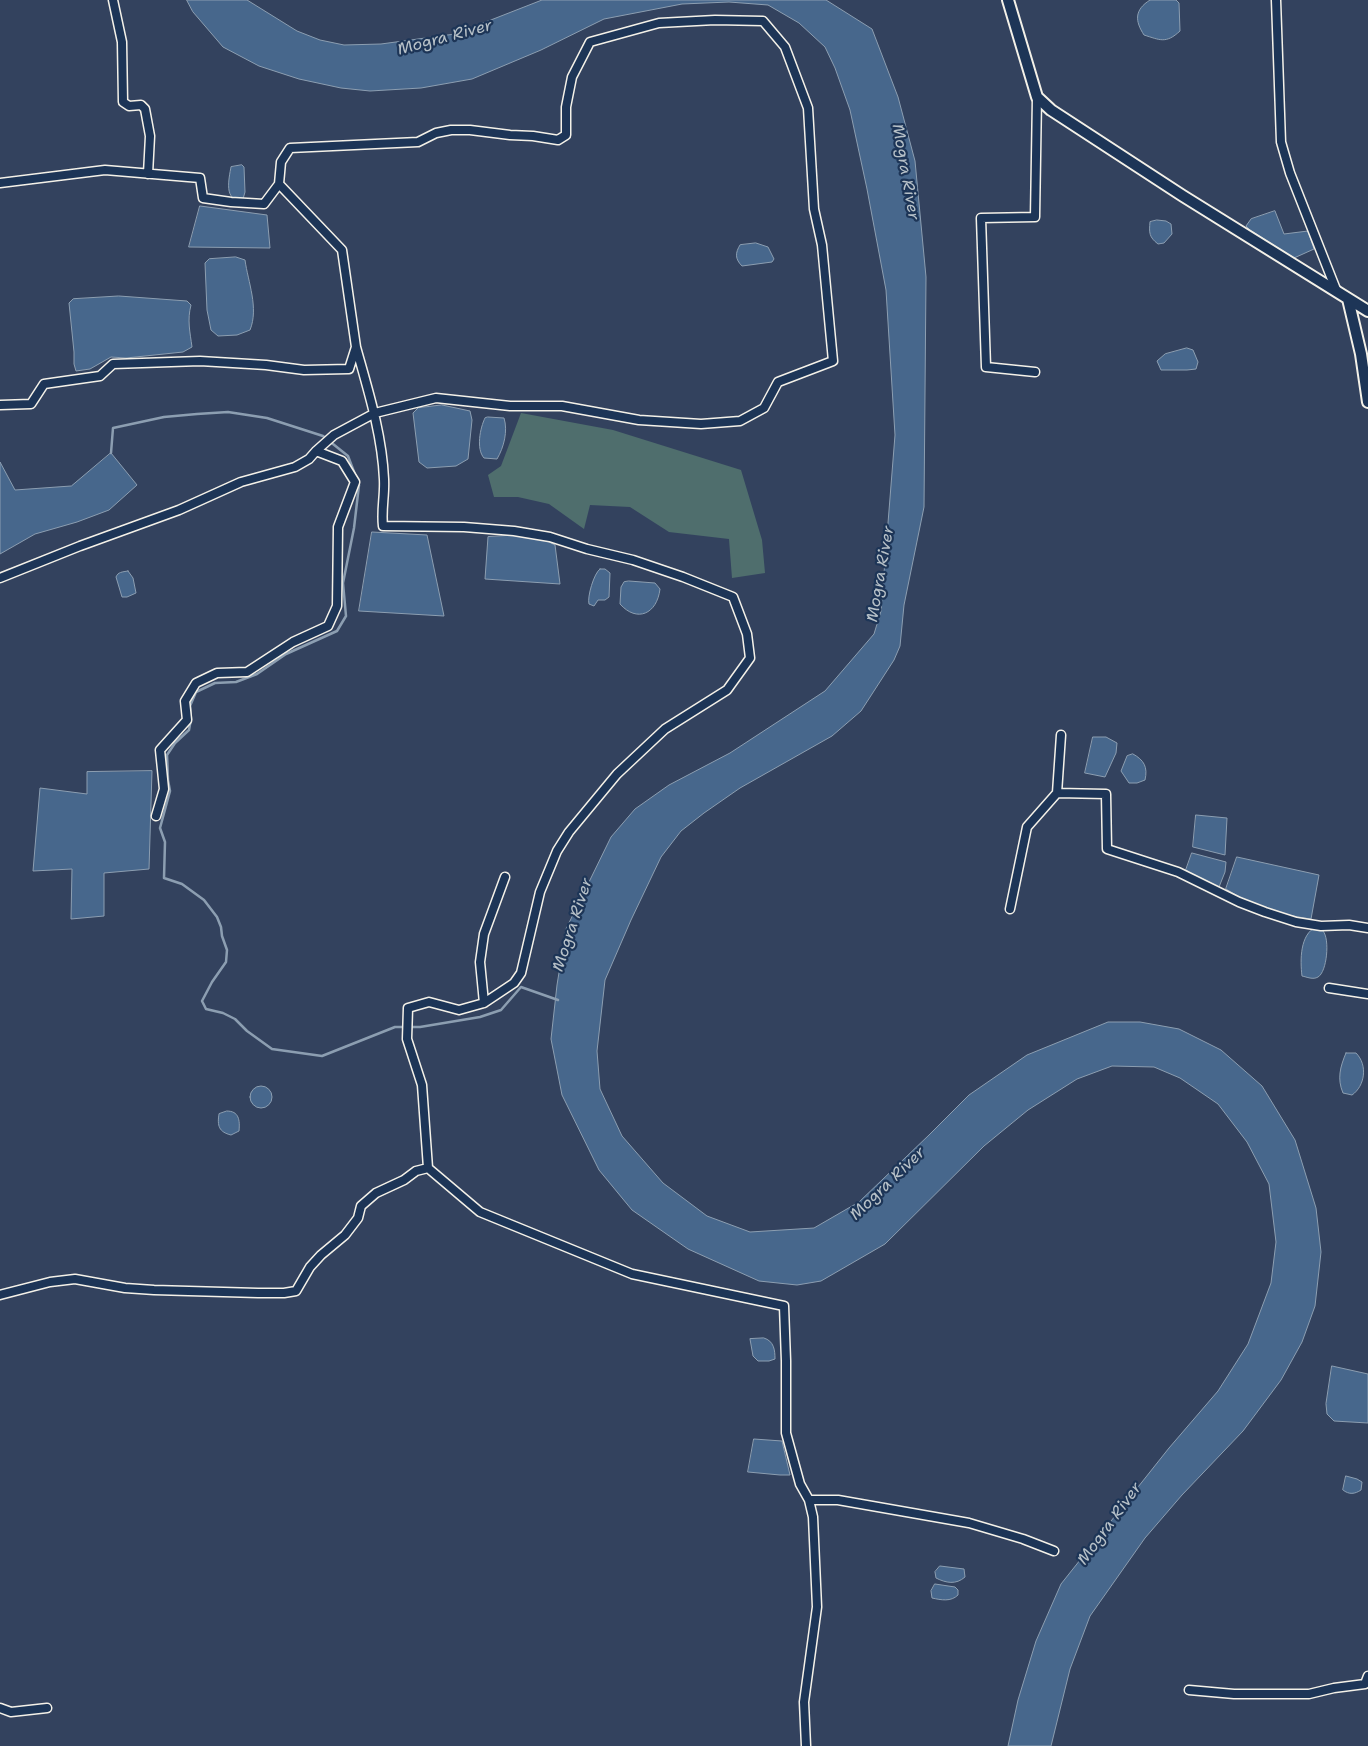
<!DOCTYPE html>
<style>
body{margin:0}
canvas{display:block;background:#33425e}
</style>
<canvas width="1368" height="1746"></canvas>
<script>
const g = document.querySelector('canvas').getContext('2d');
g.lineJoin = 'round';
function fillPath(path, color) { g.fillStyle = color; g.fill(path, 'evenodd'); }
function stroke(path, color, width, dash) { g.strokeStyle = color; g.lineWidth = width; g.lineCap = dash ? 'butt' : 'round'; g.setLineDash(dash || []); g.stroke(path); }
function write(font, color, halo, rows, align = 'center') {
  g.font = font + ' "Shantell Sans",sans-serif'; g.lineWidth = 4.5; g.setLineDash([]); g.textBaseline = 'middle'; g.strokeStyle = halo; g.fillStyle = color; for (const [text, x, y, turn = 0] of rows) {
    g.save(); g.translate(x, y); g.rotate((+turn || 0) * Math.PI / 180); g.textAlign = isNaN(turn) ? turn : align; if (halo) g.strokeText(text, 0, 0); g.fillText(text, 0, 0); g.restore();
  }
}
fillPath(new Path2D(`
 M521 413 613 430 741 470 762 540 765 573 732 578 729 539 669 532 630 507 590 505 584 529 549 504 518 497H494L488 475 501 466Z`), '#4f6e6d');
const water = new Path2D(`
 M187 0H247L297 31 320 40 344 45 381 44 455 34 542 0H826L872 29 898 97 915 161 926 277 924 507 904 605 900 646 894 660 861 711 832 736 740 788 704 813 681 831 661 857 631 920 605 980 597 1051 600 1089 622 1136 663 1183 707 1216 750 1232 814 1228 859 1202 929 1135 969 1095 1027 1055 1108 1022H1140L1179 1029 1221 1050 1262 1086 1295 1140 1316 1208 1321 1252 1315 1306 1302 1342 1281 1380 1243 1431 1182 1495 1145 1538 1090 1616 1070 1669 1051 1746H1008L1018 1700 1036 1641 1061 1584 1169 1448 1218 1391 1248 1344 1271 1283 1276 1242 1269 1184 1247 1142 1218 1104 1180 1078 1154 1067 1112 1066 1077 1079 1028 1110 984 1146 885 1244 821 1281 797 1285 759 1281 688 1249 632 1210 599 1170 562 1095 551 1039 557 985 566 929 611 837 635 809 669 785 730 753 825 691 874 634 881 611 895 435 886 290 867 189 850 110 835 68 825 47 799 23 768 5 729 2 682 4 604 19 541 50 472 79 421 88 370 91 341 88 299 79 259 66 223 47 193 12Z
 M1150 0H1176L1179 3 1180 31C1166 44 1160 40 1144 35 1135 21 1134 10 1150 0Z
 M242 165 244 167 245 192 243 199C223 203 229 178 231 167Z
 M200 206 267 215 270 248 189 247Z
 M1275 211 1284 234 1308 231 1314 249 1294 258 1250 230 1246 226 1251 219Z
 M1157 220 1166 221 1171 224 1172 234 1164 243 1158 244C1149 237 1149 233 1150 222Z
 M756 243 768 247 774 259 772 262 742 266C735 259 735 253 740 245Z
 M236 257 245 260C248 282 259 308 250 330L237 335 218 336 211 330 207 310 205 263 209 259Z
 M119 296 187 301 191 305C187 320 190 332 192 347L183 352 126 358 111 357 90 369 76 371 74 364V352L69 303 73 299Z
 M1187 348 1193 350 1198 362 1196 369 1187 370H1161L1157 361 1165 354Z
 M442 405 470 411 472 420 468 459 456 466 427 468 419 462 413 413 418 408Z
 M488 417 504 418C508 431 504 447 497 459L484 458C476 449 480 428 485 418Z
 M111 453 137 485 109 510 77 522 35 534 0 554V462L15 490 71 486Z
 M372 532 427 535 444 616 359 611Z
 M533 534 555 545 560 584 485 579 488 537Z
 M600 569H605L610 573 609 597 605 600H598L594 606 589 604C587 597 594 573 600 569Z
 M128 571 133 578 136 593 127 597H122L116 577C118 572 122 572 128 571Z
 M629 581 655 583 660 589C657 614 637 623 620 604L621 587 624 582Z
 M1093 737H1106L1117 743 1116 753 1105 777 1085 773Z
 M1133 754C1144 760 1148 767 1145 780L1137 783H1129L1121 771 1127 756Z
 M152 771 149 869 104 873V916L71 919 72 869 33 871 40 788 87 794V772Z
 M1196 815 1227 818 1225 855 1193 847Z
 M1192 853 1226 862 1225 872 1219 887 1201 881 1186 870Z
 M1237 857 1319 875 1311 919C1277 914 1255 907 1226 889Z
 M1316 927C1318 928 1322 930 1323 931 1330 939 1327 972 1318 977 1313 980 1307 977 1302 976 1300 960 1300 934 1316 927Z
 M1346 1053H1356C1368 1065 1365 1086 1352 1095L1343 1093C1337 1079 1340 1067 1346 1053Z
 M250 1097a11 11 0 1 1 22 0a11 11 0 1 1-22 0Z
 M227 1111C239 1111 240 1120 239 1131L231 1135C219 1132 217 1126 219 1114Z
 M764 1338C774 1341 775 1350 775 1359L769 1361H758L753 1356 750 1339Z
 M1332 1366 1368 1374V1423L1334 1421 1327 1414 1326 1404Z
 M754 1439 782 1441 790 1475H780L748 1472Z
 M1346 1476 1357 1479 1362 1482 1361 1490C1355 1494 1349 1495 1343 1490Z
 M940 1566 964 1569 965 1577C956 1585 946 1583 936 1578L935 1572Z
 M935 1584 955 1587 958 1590V1595C951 1602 941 1600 932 1598L931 1591Z`);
fillPath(water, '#47678c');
stroke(water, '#8c9eb1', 1);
stroke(new Path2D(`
 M111 453 113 428 164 417 197 414 228 412 267 418 323 436 348 456 359 485 354 528 343 583 346 616 337 631 286 654 257 674 236 682 215 683 196 692 190 706 191 719 189 730 175 743 167 755 168 780 170 791 160 828 165 842 164 878 182 884 204 900 217 917 221 927 222 936 227 950 226 962 212 982 202 1001 206 1009 223 1013 235 1019 247 1031 272 1049 322 1056 395 1027H420L480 1017 501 1010 521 987 558 1000`), '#8c9eb1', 2.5);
const minor = new Path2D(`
 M113 0 122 42 123 102 129 106 141 105 145 109 150 136 148 174
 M1276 0 1281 142 1290 173 1337 292
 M0 183 105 170 200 178 203 198 231 202 264 204 279 184 342 250 356 347
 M1035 372 986 367 981 218 1035 217 1037 97
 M0 405 31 404 44 384 100 376 113 364 200 361 266 365 304 370 349 369 356 347C368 390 382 434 384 479 385 495 381 510 383 526L464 527 514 531 550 537 587 549 633 560 683 577 733 597 747 634 750 658 727 690 665 729 617 774 569 832 557 851 540 892 521 973 514 983 484 1003
 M0 578 80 546 179 510 241 482 295 467 309 459 316 451 334 435 375 413 436 398 510 406H562L639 420 701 424 740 421 764 408 778 382 833 361 822 245 814 209 808 108 785 47 763 21 715 20 659 23 590 42 572 77 566 107V135L558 140 533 136 510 135 470 130H451L436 133 418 142 290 148 281 162 279 184
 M1061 735 1057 793 1106 794 1107 849 1178 872 1239 902 1265 912 1296 922 1321 926 1349 925 1368 928
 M156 816 164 789 160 750 187 720 185 701 196 683 217 673 247 672 293 642 328 626 337 606 338 527 355 482 342 461 316 451
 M1010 909 1027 827 1057 793
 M1329 988 1368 994
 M428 1168 422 1085 407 1039 408 1008 429 1002 459 1010 484 1003 480 962 484 934 505 877
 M0 1295 50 1282 75 1279 125 1288 154 1290 258 1293H284L296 1291 310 1267 321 1255 345 1235 358 1218 361 1206 376 1193 404 1180 416 1171 428 1168 480 1212 632 1274 784 1306 786 1361V1433L800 1484 809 1500
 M1189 1690 1234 1694H1309L1334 1688 1365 1684 1368 1676
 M0 1708 11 1712 47 1708
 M806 1746 804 1702 817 1607 813 1517 809 1500H838L969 1523 1023 1539 1054 1551`);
const tertiary = new Path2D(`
 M1008 0 1037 97 1051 110 1183 196 1368 311
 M1348 299 1361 354 1368 402`);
stroke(minor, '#f4f1e8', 11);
stroke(tertiary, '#f4f1e8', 14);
stroke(minor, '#1d3557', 8);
stroke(tertiary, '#1d3557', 10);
write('italic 16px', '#b7c1c8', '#1d3557', [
 ["Mogra River",445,38,-15],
 ["Mogra River",905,172,80],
 ["Mogra River",881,574,-80],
 ["Mogra River",573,925,-72],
 ["Mogra River",888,1184,-44],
 ["Mogra River",1110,1524,-54]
]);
</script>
